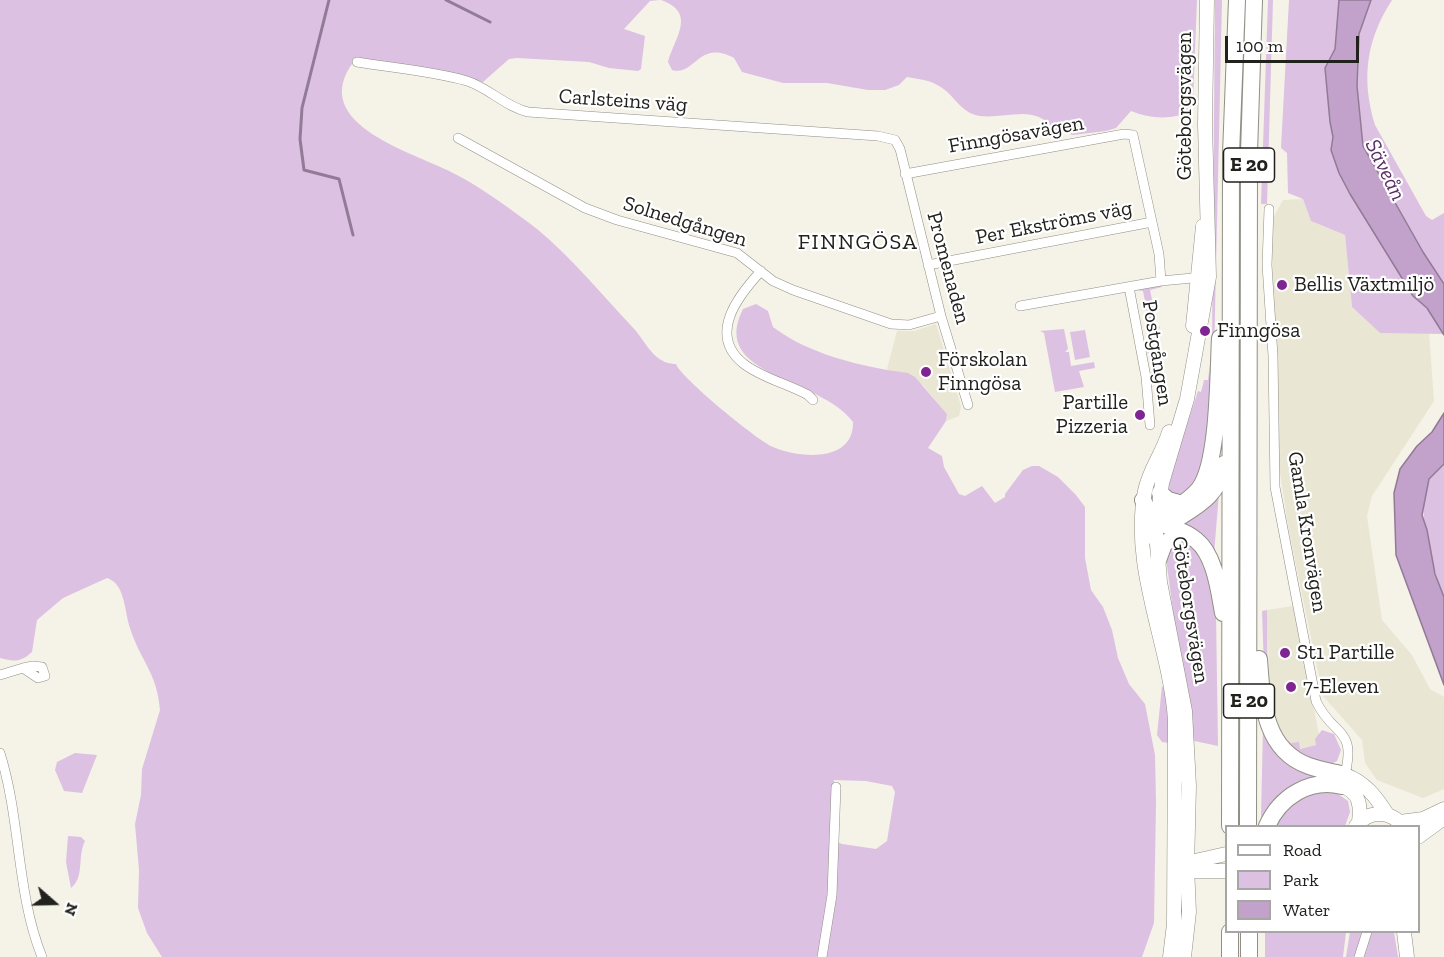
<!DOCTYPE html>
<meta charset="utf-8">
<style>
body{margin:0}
#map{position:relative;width:1444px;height:957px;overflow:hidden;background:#f5f2e8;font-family:"Zilla Slab",serif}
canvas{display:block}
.legend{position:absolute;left:1225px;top:825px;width:195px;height:108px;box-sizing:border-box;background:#fff;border:2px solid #a6a6a5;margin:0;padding:8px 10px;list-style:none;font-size:18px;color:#21211d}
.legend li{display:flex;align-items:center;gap:12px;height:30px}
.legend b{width:30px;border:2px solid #a6a6a5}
.north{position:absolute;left:24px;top:873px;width:60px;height:60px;-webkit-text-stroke:4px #fff;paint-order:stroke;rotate:110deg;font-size:16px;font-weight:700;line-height:24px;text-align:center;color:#21211d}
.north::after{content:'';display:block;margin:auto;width:21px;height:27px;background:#21211d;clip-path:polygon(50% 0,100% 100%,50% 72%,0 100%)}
.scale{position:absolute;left:1225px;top:36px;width:134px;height:27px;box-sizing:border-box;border:3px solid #21211d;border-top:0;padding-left:8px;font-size:18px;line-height:21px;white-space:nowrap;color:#21211d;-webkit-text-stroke:4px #fff;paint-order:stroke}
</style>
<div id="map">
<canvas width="1444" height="957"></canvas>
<ul class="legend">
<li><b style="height:8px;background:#fff"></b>Road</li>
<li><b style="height:16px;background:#dcc1e3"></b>Park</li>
<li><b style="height:16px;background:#c2a1ca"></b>Water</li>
</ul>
<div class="north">N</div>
<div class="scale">100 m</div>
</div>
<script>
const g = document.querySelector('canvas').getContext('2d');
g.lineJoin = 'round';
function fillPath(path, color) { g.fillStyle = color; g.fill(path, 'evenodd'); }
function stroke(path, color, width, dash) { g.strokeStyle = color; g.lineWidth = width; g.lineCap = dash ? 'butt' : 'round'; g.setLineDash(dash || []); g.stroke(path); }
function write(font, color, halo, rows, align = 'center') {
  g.font = font + ' "Zilla Slab",serif'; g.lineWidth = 4.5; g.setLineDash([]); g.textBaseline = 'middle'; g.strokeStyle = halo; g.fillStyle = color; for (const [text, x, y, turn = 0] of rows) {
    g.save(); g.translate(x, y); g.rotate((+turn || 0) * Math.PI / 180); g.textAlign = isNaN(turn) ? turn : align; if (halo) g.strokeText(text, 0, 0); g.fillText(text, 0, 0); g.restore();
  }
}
fillPath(new Path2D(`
 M1303 199 1311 221 1345 235 1352 307 1380 333 1429 332 1434 401 1372 496 1367 516 1382 620 1412 655 1430 689 1444 697V789L1423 798 1377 780 1365 763 1362 740 1323 696 1289 531 1278 460 1271 222 1283 200Z
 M936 324 961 406 959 416 946 421 947 414 923 385 887 369 897 331H914Z
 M1293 606 1321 744 1295 750 1276 724 1270 696 1267 610Z`), '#eae6d4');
fillPath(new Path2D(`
 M0 0H659L650 1 624 29 645 36 641 69 638 71 609 68 589 62 517 58 509 59 483 82 354 61C305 126 418 153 457 175 485 190 512 210 537 229 573 259 604 297 636 331 644 341 651 355 663 361 666 363 672 364 676 364 680 377 758 441 773 447 801 459 854 462 853 422 822 378 708 377 743 309L756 304 768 311 773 327C810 355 863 367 908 373L915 377 947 414 946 421 928 448 942 456 944 467 959 494 965 496 982 486 995 503 1005 497V494L1023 470 1032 466H1039L1058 477 1076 495 1085 507V558L1091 590 1103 607 1112 630 1118 658 1129 684 1145 704 1155 755 1156 802 1154 923 1142 957H162L147 933 138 908 139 870 135 824 141 795 142 769 160 710C157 673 142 663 131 631 126 618 126 603 120 590 117 584 113 580 107 578L63 598 37 620 32 652C21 662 14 662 0 658ZM834 780 866 781 892 786 895 792 887 841 876 849 842 844 831 839Z
 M661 0H1197L1193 101 1191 111C1173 120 1150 119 1131 111L1116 128 1106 131 1073 135 1054 130C1036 103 1007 119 980 116 960 113 955 95 939 86 930 80 918 79 907 77L899 85 885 90H868L827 83H783L742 72 734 58C698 39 695 77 672 70L668 62C675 37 697 13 661 0Z
 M1215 0H1222L1214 356 1204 459 1194 485 1178 497 1171 495 1166 488 1198 391 1201 392 1204 380H1208L1212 349Z
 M1268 0H1273L1267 204H1261Z
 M1289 0H1339L1335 49 1325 68 1330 122 1333 137 1331 150 1339 173 1350 194 1413 296 1427 308 1443 334 1380 333 1352 307 1345 235 1311 221 1303 199 1288 193 1287 153 1281 148Z
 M1371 0H1392C1366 40 1361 79 1375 125L1426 216 1432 220 1444 213V284L1423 252 1363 146 1357 86 1359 34Z
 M1161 285 1162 287 1150 290 1156 319 1154 323 1160 327 1148 354 1145 341 1152 338 1143 291 1136 290Z
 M1064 329 1068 349 1065 352H1069L1071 366 1094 362 1095 368 1079 371 1084 387 1055 392 1044 333 1040 331Z
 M1085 330 1090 357 1075 360 1070 332Z
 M1444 464V597C1434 573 1414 503 1428 481 1432 474 1440 470 1444 464Z
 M1219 493 1214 554 1178 526Z
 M1187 540 1204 559 1216 614 1218 746 1190 740 1166 558 1174 542Z
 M1267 610C1269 648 1261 717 1291 743L1299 742 1300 749 1316 745 1315 739 1322 730 1334 734 1341 750 1337 761 1331 764 1308 762 1274 730 1264 669 1262 611Z
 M1162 686C1173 699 1170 727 1169 743L1162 742 1157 735Z
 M1263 727 1321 777C1294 785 1277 794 1261 818Z
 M75 753 97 755 82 793 64 791 55 770 57 762Z
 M1334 791 1348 801 1350 812 1345 826H1273C1289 799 1304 793 1334 791Z
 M68 836 81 837 85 841C77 856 85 877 71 888L66 862Z
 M1265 932H1346L1343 957H1265Z
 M1350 932H1364L1357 957H1346Z
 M1371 932H1394L1398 957H1364Z`), '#dcc1e3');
const water = new Path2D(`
 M1339 0H1371L1359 34 1357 86 1363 146 1423 252 1444 284V335L1427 308 1413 296 1350 194 1339 173 1331 150 1333 137 1330 122 1325 68 1335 49Z
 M1444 413V464L1429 479 1422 515 1427 530 1435 574 1444 597V685L1396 555 1394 493 1400 469 1417 446 1432 432Z`);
fillPath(water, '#c2a1ca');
stroke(water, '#927b96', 1.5);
stroke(new Path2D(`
 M329 0 302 108 300 139 304 170 339 179 353 235
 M446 0 490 22`), '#927b96', 3);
const street = new Path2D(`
 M357 62C393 68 432 71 467 81 489 88 506 107 528 112L878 136 895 140 900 149 941 316 968 405
 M458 138 585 208 617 220 737 253 773 281 793 290 891 324 909 325 941 316
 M905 174 1124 134 1133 135 1159 254 1161 281
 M1269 209 1267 265 1273 356 1275 487 1316 701C1333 738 1358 726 1344 778
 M928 265 1152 222
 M761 271C738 296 707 335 744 364 762 378 788 384 808 395L813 400
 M1129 287 1146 377 1150 425
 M1020 306 1161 281 1203 277
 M33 666 42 667 45 676 38 678 23 668Z
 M0 675 23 668
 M0 753C21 820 16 892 42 957
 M822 957 832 895 836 787
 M1359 957 1367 932`);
const secondary = new Path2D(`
 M1193 326 1203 226
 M1169 432C1163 453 1149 470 1145 491 1130 568 1170 644 1175 720L1174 924 1170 957
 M1345 775C1365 782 1376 797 1387 814
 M1342 786C1360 792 1361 806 1359 822
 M1400 822 1423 819 1444 809
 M1356 826C1369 810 1390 810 1403 826
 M1418 837 1444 818
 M1182 864 1193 871H1226
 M1183 870 1195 861 1226 854
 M1404 932 1407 957
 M1184 957 1189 912 1187 867 1189 786 1185 711 1160 582 1156 531 1162 483 1187 399 1209 277 1205 124 1207 0`);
const highway = new Path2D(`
 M1160 493 1168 500 1182 504
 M1143 500C1156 533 1175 522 1196 540 1215 555 1219 591 1223 613
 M1172 522C1198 505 1218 497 1224 464
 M1144 538C1156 514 1183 509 1199 489 1219 463 1218 374 1220 338
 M1157 563 1164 544 1180 533
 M1259 659C1262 699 1263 750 1309 766 1320 770 1333 772 1345 775
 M1230 826 1231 154 1237 0
 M1248 826 1249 153 1254 0
 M1267 826C1280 797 1309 778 1342 786
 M1230 957V932
 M1249 957V932`);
stroke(street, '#918f85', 10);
stroke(secondary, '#918f85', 15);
stroke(highway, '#918f85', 18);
stroke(street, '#fff', 9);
stroke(secondary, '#fff', 14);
stroke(highway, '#fff', 16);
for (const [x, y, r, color] of [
 [1282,285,6,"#7e2592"],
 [1205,331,6,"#7e2592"],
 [926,372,6,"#7e2592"],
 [1140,415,6,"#7e2592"],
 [1285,653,6,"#7e2592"],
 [1291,687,6,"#7e2592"]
]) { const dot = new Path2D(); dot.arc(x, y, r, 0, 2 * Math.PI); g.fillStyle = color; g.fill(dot); stroke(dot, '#fff', 2); }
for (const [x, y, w] of [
 [1249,165,51],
 [1249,701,51]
]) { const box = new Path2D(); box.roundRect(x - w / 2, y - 17, w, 34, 4.5); g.fillStyle = '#fff'; g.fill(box); stroke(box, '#21211d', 1.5); }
write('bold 20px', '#21211d', null, [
 ["E 20",1249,165],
 ["E 20",1249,701]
]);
write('21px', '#21211d', '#fff', [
 ["Carlsteins väg",623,101,4],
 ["Göteborgsvägen",1185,106,-90],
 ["Finngösavägen",1016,135,-10],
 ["Solnedgången",685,222,17],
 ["Per Ekströms väg",1054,223,-11],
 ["Promenaden",948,268,75],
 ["Postgången",1157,353,81],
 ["Gamla Kronvägen",1307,532,81],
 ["Göteborgsvägen",1190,610,81]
]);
write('21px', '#21211d', '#fff', [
 ["Bellis Växtmiljö",1294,285],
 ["Finngösa",1217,331],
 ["Förskolan",938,360],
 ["Finngösa",938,384],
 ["Partille",1128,403,"right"],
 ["Pizzeria",1128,427,"right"],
 ["St1 Partille",1297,653],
 ["7-Eleven",1303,687]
], 'left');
write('italic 22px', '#592f63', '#fff', [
 ["Säveån",1385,170,64]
]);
g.letterSpacing = '1.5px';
write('22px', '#21211d', '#fff', [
 ["FINNGÖSA",858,243]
]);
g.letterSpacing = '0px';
</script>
